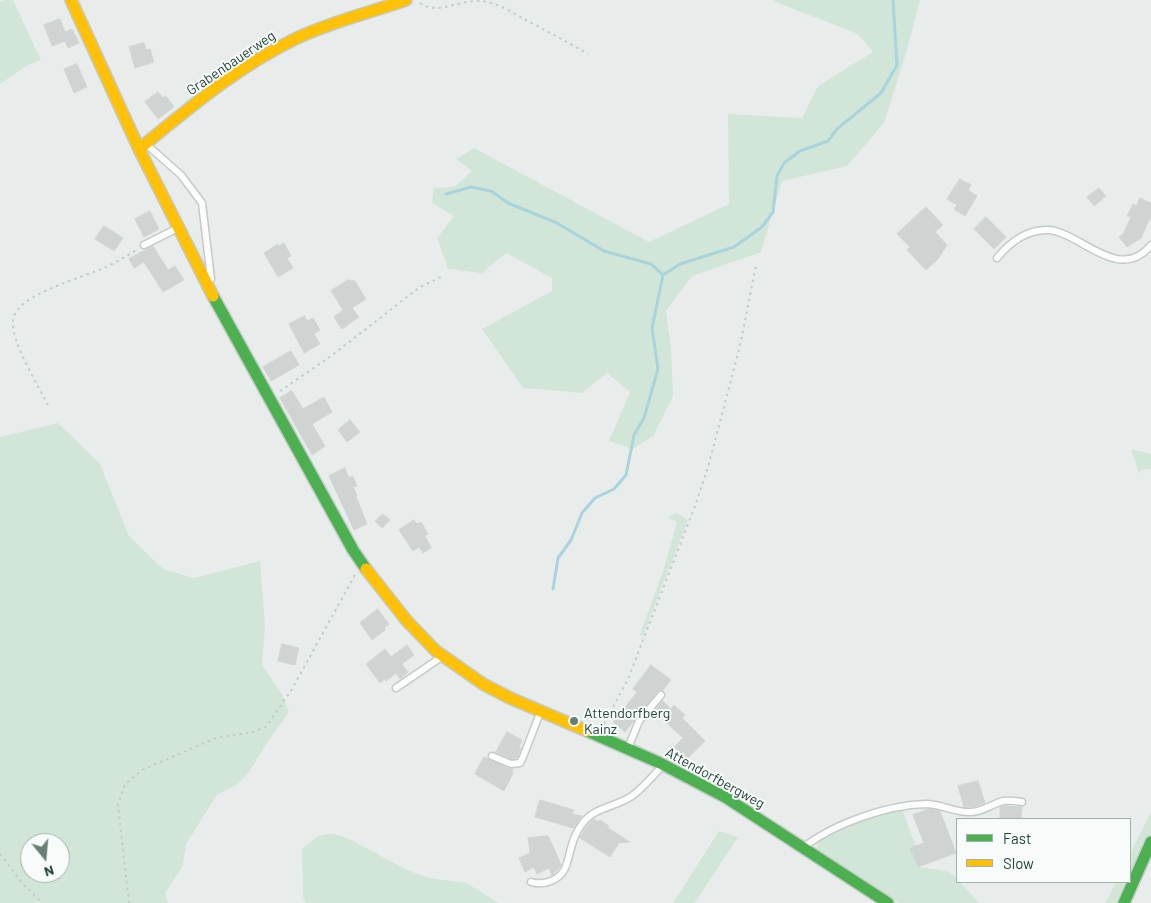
<!DOCTYPE html>
<style>
body{margin:0}
#map{position:relative;width:1151px;height:903px;overflow:hidden;background:#e8edeb;font-family:Barlow,sans-serif}
canvas{display:block}
.legend{position:absolute;left:956px;top:818px;width:175px;height:65px;box-sizing:border-box;background:#f7fbf9;border:1px solid #a3b1ad;margin:0;padding:6px 9px;list-style:none;font-size:15px;color:#24423a}
.legend li{display:flex;align-items:center;gap:10px;height:25px}
.legend b{width:25px;border:1px solid #a3b1ad}
.north{position:absolute;left:20px;top:833px;width:50px;height:50px;box-sizing:border-box;background:#f7fbf9;border:1px solid #a3b1ad;border-radius:50%;rotate:163deg;font-size:14px;font-weight:700;line-height:20px;text-align:center;color:#24423a}
.north::after{content:'';display:block;margin:auto;width:18px;height:22px;background:#697e78;clip-path:polygon(50% 0,100% 100%,50% 72%,0 100%)}
</style>
<div id="map">
<canvas width="1151" height="903"></canvas>
<ul class="legend">
<li><b style="height:6px;background:#4caf50"></b>Fast</li>
<li><b style="height:6px;background:#ffc107"></b>Slow</li>
</ul>
<div class="north">N</div>
</div>
<script>
const g = document.querySelector('canvas').getContext('2d');
g.lineJoin = 'round';
function fillPath(path, color) { g.fillStyle = color; g.fill(path, 'evenodd'); }
function stroke(path, color, width, dash) { g.strokeStyle = color; g.lineWidth = width; g.lineCap = dash ? 'butt' : 'round'; g.setLineDash(dash || []); g.stroke(path); }
function write(font, color, halo, rows, align = 'center') {
  g.font = font + ' Barlow,sans-serif'; g.lineWidth = 4; g.setLineDash([]); g.textBaseline = 'middle'; g.strokeStyle = halo; g.fillStyle = color; for (const [text, x, y, turn = 0] of rows) {
    g.save(); g.translate(x, y); g.rotate((+turn || 0) * Math.PI / 180); g.textAlign = isNaN(turn) ? turn : align; if (halo) g.strokeText(text, 0, 0); g.fillText(text, 0, 0); g.restore();
  }
}
fillPath(new Path2D(`
 M5 0H13L41 60 28 65 0 84V2Z
 M774 0H920L907 50 884 123 847 166 782 181 761 252 692 276 666 311 671 348 673 396 654 435 633 449 609 441 630 392 607 373 582 393 523 388 482 329 552 291V278L506 253 482 273 448 269 437 238 454 216 432 203 434 188 454 187 472 171 456 159 474 148 649 242 729 204 728 114 802 118 818 86 873 52 858 34 776 2Z
 M58 423 100 464 129 536 163 569 194 578 260 561 265 626 262 665 282 694 289 712 267 743 250 771 238 784 217 795 186 844 183 865 165 894 168 903H0V437ZM30 843H60V873H30Z
 M1131 449 1151 454V469L1141 470 1139 474Z
 M677 513 688 520 643 636 640 635 664 568 677 522 667 517Z
 M902 809 916 846 910 848 918 867 939 870 949 872 957 878V882H960L979 903H899L819 851 817 847 818 841C844 824 872 816 902 809Z
 M1151 812V833L1130 880V854Z
 M719 831 738 837 695 903H673Z
 M329 834 339 835 353 841 407 870 429 878 466 883 499 903H305L303 896 302 849 318 836Z
 M1116 882H1129L1119 903H1105Z`), '#d1e6d8');
stroke(new Path2D(`
 M446 194 471 187 491 191 508 203 557 223 604 251 651 264 663 275
 M553 589 558 558 571 540 582 513 595 498 614 489 626 475 634 435 644 418 658 369 652 328 663 275 680 264 734 247 762 227 773 212 777 176 784 163 800 151 828 141 837 129 881 93 897 65 893 0`), '#a9d4db', 3);
const building = new Path2D(`
 M60 19 65 32 72 29 79 43 68 48 65 41 52 46 44 25Z
 M144 43 146 50 150 49 154 62 135 68 129 47Z
 M77 64 87 87 74 93 64 69Z
 M158 92 163 98 166 96 174 107 158 119 145 102Z
 M960 179 971 185 968 190 977 196 965 216 954 209 957 205 947 199Z
 M1099 188 1106 196 1094 206 1087 197Z
 M1140 198 1151 203V216L1141 238 1127 247 1119 237 1123 234 1131 217 1127 216 1133 204 1136 206Z
 M926 207 943 225 935 232 947 245 938 259 926 270 907 250 910 247 897 234Z
 M150 211 159 229 144 237 135 219Z
 M986 217 1006 237 994 249 974 229Z
 M104 226 123 238 114 251 95 239Z
 M284 243 291 256 287 258 293 268 278 277 264 253 278 244 279 246Z
 M153 246 168 270 175 266 184 280 163 292 144 262 134 268 129 259Z
 M348 280 355 281 366 299 352 308 359 317 342 329 334 317 343 310 331 291Z
 M305 316 307 321 313 318 320 330 314 334 320 344 304 353 289 324Z
 M291 351 299 365 271 381 263 367Z
 M292 391 303 409 324 397 332 412 312 424 325 446 312 455 280 398Z
 M350 420 360 432 347 442 338 430Z
 M345 468 349 478 353 476 357 486 353 487 357 495 356 496 367 524 354 530 329 476Z
 M383 514 390 520 382 528 375 521Z
 M414 520 417 524 421 522 428 534 425 536 431 548 423 553 419 547 413 551 399 530Z
 M378 609 389 624 384 628 385 630 372 640 360 623Z
 M282 644 299 648 295 665 278 661Z
 M407 645 414 655 402 664 408 672 400 679 396 673 386 681 385 679 380 683 366 664 385 649 391 657Z
 M651 665 671 680 663 690 657 692 625 732 613 722 637 692 633 689Z
 M663 701 671 709 674 705 685 715 682 718 705 741 686 760 674 747 683 738 654 711Z
 M507 732 522 740 519 747 521 748 517 758 512 759 496 752Z
 M484 757 509 769H513L512 772 513 773 504 791 475 774Z
 M978 781 985 803 974 807H964L958 786Z
 M540 800 574 810 572 814 582 816 573 828 535 817Z
 M1008 806 1022 807 1021 819H1000V807Z
 M929 809 940 811 956 853 918 867 910 848 924 843 913 815Z
 M594 819 598 822 600 820 609 826 608 828 630 842 619 843 610 857 580 838 586 827Z
 M548 836 557 855 561 865 559 868 552 875 549 868 537 874 534 867 525 872 519 858 530 853 528 838Z`);
fillPath(building, '#cfd4d2');
stroke(building, '#d1d6d4', 1);
const lane = new Path2D(`
 M146 144 181 175 202 203 211 279
 M144 245 176 229
 M997 258C1010 242 1027 229 1049 230 1081 233 1120 284 1151 245
 M396 688 443 656
 M628 748 639 721 661 695
 M492 756 511 764 520 763 523 757 540 713
 M805 846C836 823 887 805 926 804 941 804 956 813 971 812 982 812 992 804 1003 801 1009 800 1016 801 1022 802
 M531 882C544 886 561 880 566 866 571 851 572 837 582 824 594 807 616 807 632 796 643 788 653 776 662 766`);
const fast = new Path2D(`
 M213 296 353 550 366 569
 M587 731 660 763 725 797 888 903
 M1124 903 1151 842`);
const slow = new Path2D(`
 M71 0 139 149 213 296
 M139 149C188 109 237 67 295 39 330 22 369 13 406 0
 M366 569 407 621 436 651 483 684 510 698 587 731`);
stroke(lane, '#c5cac8', 9);
stroke(fast, '#c3cbc8', 14);
stroke(slow, '#c3cbc8', 14);
stroke(new Path2D(`
 M420 3C436 15 458 1 476 1 494 0 511 12 526 20 547 31 567 42 588 54
 M280 391 331 356 420 287 443 276
 M48 405C38 385 11 342 13 321 14 294 87 277 108 266 119 261 128 255 138 249
 M604 724 628 679 695 506 708 467 740 346 756 265
 M0 854 23 884 42 903
 M129 903 118 805 125 784 142 770 216 738 253 732 266 727 292 689 355 575`), '#c3ccca', 2, [2.5, 4]);
stroke(lane, '#fcfcfc', 6);
stroke(fast, '#4caf50', 11);
stroke(slow, '#ffc107', 11);
for (const [x, y, r, color] of [
 [574,721,5,"#697e78"]
]) { const dot = new Path2D(); dot.arc(x, y, r, 0, 2 * Math.PI); g.fillStyle = color; g.fill(dot); stroke(dot, '#f7fbf9', 2); }
write('14px', '#24423a', '#f7fbf9', [
 ["Grabenbauerweg",231,63,-34],
 ["Attendorfbergweg",715,778,29]
]);
write('14px', '#24423a', '#f7fbf9', [
 ["Attendorfberg",584,713],
 ["Kainz",584,729]
], 'left');
</script>
